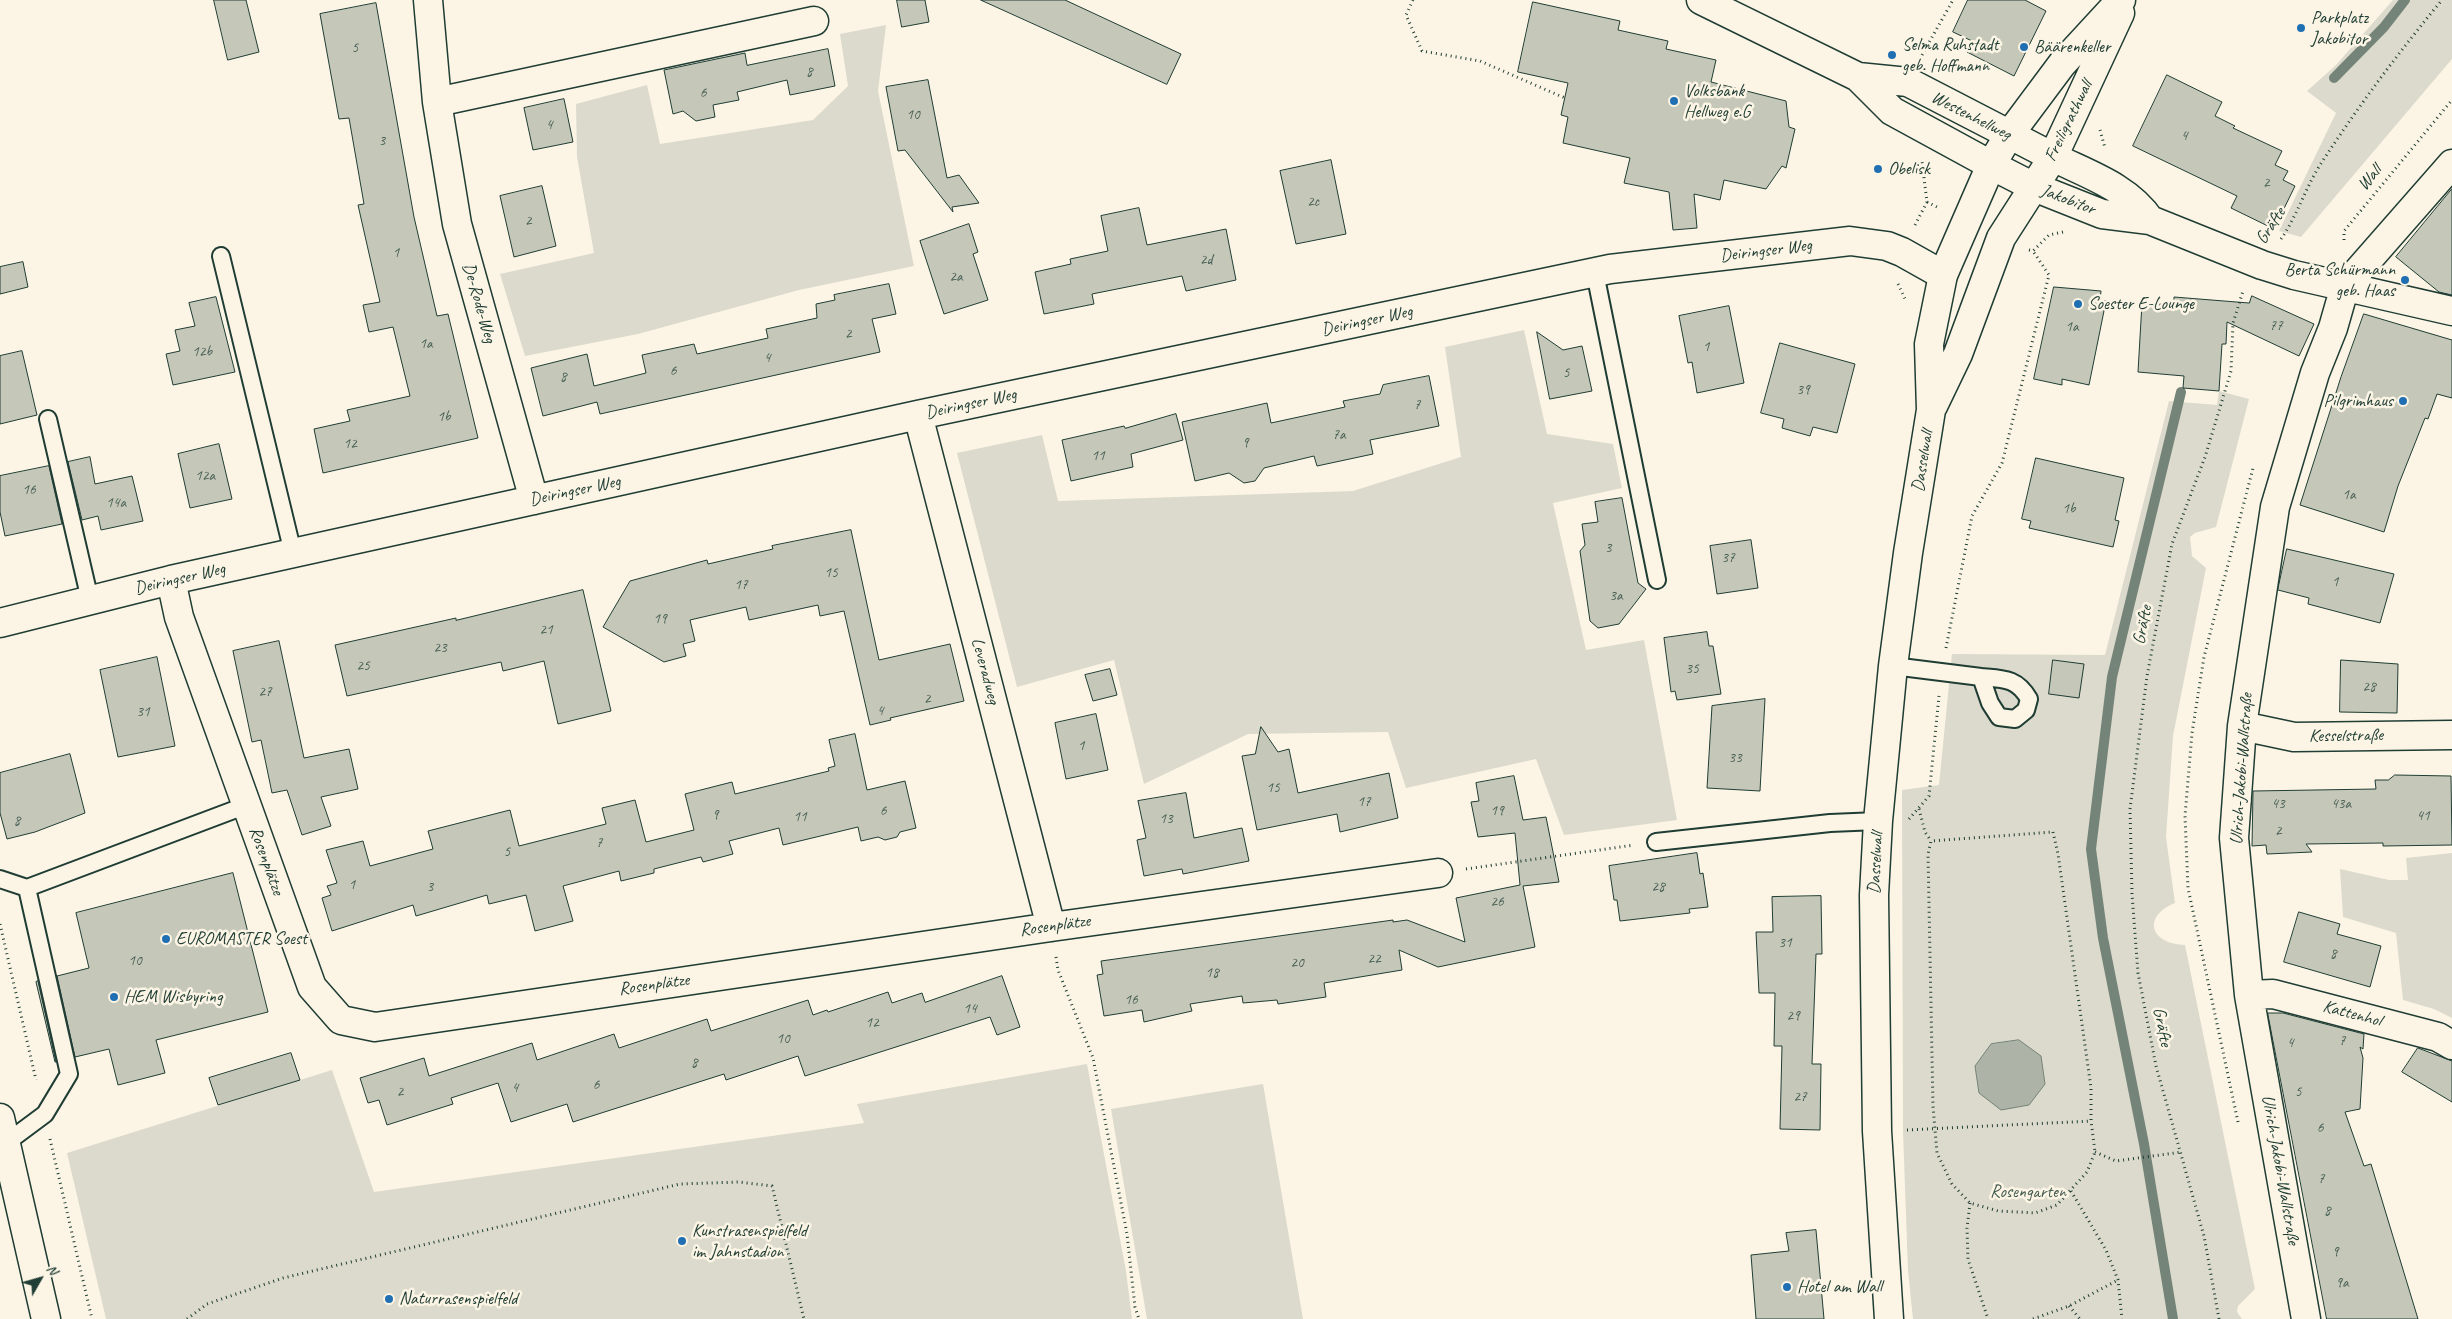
<!DOCTYPE html>
<meta charset="utf-8">
<style>
body{margin:0}
#map{position:relative;width:2452px;height:1319px;overflow:hidden;background:#fcf5e5;font-family:Caveat,sans-serif}
canvas{display:block}
.north{position:absolute;left:15px;top:1254px;width:50px;height:50px;-webkit-text-stroke:4px #fcf5e5;paint-order:stroke;rotate:52deg;font-size:14px;font-weight:700;line-height:20px;text-align:center;color:#1f3d34}
.north::after{content:'';display:block;margin:auto;width:18px;height:22px;background:#1f3d34;clip-path:polygon(50% 0,100% 100%,50% 72%,0 100%)}
</style>
<div id="map">
<canvas width="2452" height="1319"></canvas>
<div class="north">N</div>
</div>
<script>
const g = document.querySelector('canvas').getContext('2d');
g.lineJoin = 'round';
function fillPath(path, color) { g.fillStyle = color; g.fill(path, 'evenodd'); }
function stroke(path, color, width, dash) { g.strokeStyle = color; g.lineWidth = width; g.lineCap = dash ? 'butt' : 'round'; g.setLineDash(dash || []); g.stroke(path); }
function write(font, color, halo, rows, align = 'center') {
  g.font = font + ' Caveat,sans-serif'; g.lineWidth = 5; g.setLineDash([]); g.textBaseline = 'middle'; g.strokeStyle = halo; g.fillStyle = color; for (const [text, x, y, turn = 0] of rows) {
    g.save(); g.translate(x, y); g.rotate((+turn || 0) * Math.PI / 180); g.textAlign = isNaN(turn) ? turn : align; if (halo) g.strokeText(text, 0, 0); g.fillText(text, 0, 0); g.restore();
  }
}
fillPath(new Path2D(`
 M2393 0H2452V59L2301 237 2279 231 2336 113 2307 91 2336 65Z
 M886 25 878 91 914 266 799 290 638 334 525 356 500 274 594 253 577 157 576 104 647 85 660 144 813 120 848 86 840 34Z
 M1524 330 1547 434 1613 444 1622 488 1553 503 1586 650 1644 640 1677 820 1564 835 1536 759 1406 788 1388 732 1248 734 1144 784 1114 660 1017 687 957 453 1042 435 1058 501 1353 491 1461 457 1445 347Z
 M2219 391 2249 399 2216 527 2195 533 2190 537 2192 556 2206 568 2173 736 2166 837 2175 903C2141 917 2151 944 2185 945L2255 1289 2238 1306 2237 1312 2242 1319H1913L1908 1271 1903 1131 1902 790 1939 785 1952 654 2105 655 2169 401 2217 405Z
 M2452 853V1018L2434 1009 2403 1000 2396 933 2343 917 2340 869 2389 880H2408L2406 858Z
 M1087 1064 1126 1271 1132 1319H106L67 1153 332 1070 374 1192 864 1123 857 1104Z
 M1263 1084 1303 1319H1147L1111 1109Z`), '#dcdacc');
const water = new Path2D(`
 M2019 1040 2041 1056 2045 1084 2029 1105 2001 1110 1979 1093 1975 1066 1991 1044Z`);
fillPath(water, '#aeb3a7');
stroke(water, '#758479', 1);
stroke(new Path2D(`
 M2334 78 2384 27 2405 0
 M2173 1319 2144 1144 2103 938 2091 849 2112 677 2181 392`), '#758479', 10);
const building = new Path2D(`
 M214 0H246L259 52 228 60Z
 M897 0H925L929 22 902 27Z
 M981 0H1065L1181 54 1167 84Z
 M1968 0H2025L2046 11 2014 76 1967 52 1972 41 1953 32Z
 M1533 2 1620 21 1618 30 1668 41 1666 49 1716 60 1711 82 1786 101 1789 127 1795 129 1786 168 1782 166 1766 189 1724 180 1720 200 1694 194 1697 228 1673 230 1669 192 1624 183 1630 158 1563 143 1568 117 1561 115 1568 83 1518 72Z
 M376 3 414 217 437 316 448 314 478 438 323 473 314 429 350 421 347 410 410 396 393 327 369 332 363 305 380 302 358 205 364 204 349 118 339 119 320 14Z
 M828 49 835 86 790 95 787 80 737 92 739 100 713 105 715 117 696 121 683 111 673 114 664 70 745 53 747 65Z
 M2167 75 2222 102 2215 116 2235 126 2233 128 2282 151 2275 165 2288 171 2283 180 2295 186 2274 229 2231 208 2237 196 2133 146Z
 M928 80 947 178 959 175 979 203 952 207 953 212 905 150 898 151 886 87Z
 M564 99 573 142 533 150 524 108Z
 M1331 160 1346 234 1296 244 1280 171Z
 M542 186 556 246 514 257 500 196Z
 M2452 189V295L2439 292 2396 257Z
 M1139 208 1147 245 1226 229 1236 280 1186 291 1182 276 1092 294 1094 304 1044 314 1035 272 1071 264 1070 259 1108 251 1101 216Z
 M969 224 978 252 973 254 988 300 944 314 920 241Z
 M23 262 28 287 0 294V267Z
 M889 284 896 314 872 319 880 352 600 414 597 402 543 416 531 368 587 354 594 386 646 373 642 355 694 344 697 354 768 338 766 329 817 318 816 304 835 300 834 295Z
 M2054 287 2101 291 2100 300 2106 301 2089 385 2062 379V385L2034 379Z
 M2252 296 2314 324 2299 356 2227 322 2226 344H2222L2219 391 2183 388 2184 376 2138 372 2142 303 2174 305V297L2249 303Z
 M216 297 235 372 173 385 166 354 180 351 175 330 195 326 189 303Z
 M1729 306 1744 383 1697 393 1692 362 1688 363 1679 316Z
 M2364 314 2452 340V398L2437 394 2428 419 2425 418 2398 486 2384 532 2300 505 2341 377Z
 M1537 332 1563 350 1582 346 1592 391 1550 399Z
 M1780 343 1855 364 1837 433 1813 427 1810 436 1782 428 1784 419 1761 413Z
 M22 351 37 415 0 424V356Z
 M1429 376 1439 426 1370 440 1373 454 1317 466 1314 456 1264 468 1255 481 1244 483 1229 473 1195 481 1182 422 1267 403 1271 423 1345 407 1343 401 1380 394 1383 385Z
 M1176 414 1183 440 1131 454 1133 467 1071 481 1062 440 1124 426 1125 428Z
 M219 444 232 499 190 508 178 454Z
 M90 457 95 484 132 476 143 521 101 530 98 516 82 520 68 462Z
 M2036 458 2124 478 2115 520 2119 521 2113 547 2029 528 2031 521 2022 519Z
 M49 466 62 524 5 536 0 512V476Z
 M1622 498 1638 583 1646 589 1619 624 1598 628 1590 621 1580 551 1585 545 1582 524 1598 522 1595 502Z
 M851 530 879 660 950 644 964 701 890 718 891 720 870 725 844 611 820 616 818 605 749 620 746 607 690 620 695 641 683 644 686 656 664 662 603 627 630 581 707 560 708 564 773 549 772 546Z
 M1751 540 1758 588 1717 594 1710 546Z
 M2287 549 2394 574 2380 623 2308 604 2309 598 2278 590Z
 M583 590 611 711 558 724 544 661 503 671 501 662 347 696 335 645 456 618V620Z
 M1707 632 1709 646H1713L1721 694 1677 700 1675 691 1671 692 1664 638Z
 M279 641 304 758 349 749 358 789 321 797 331 826 302 835 287 790 272 793 261 740 252 742 233 651Z
 M157 657 175 746 118 757 100 670Z
 M2053 660 2084 664 2079 698 2049 694Z
 M2341 660 2398 664 2397 713 2340 712Z
 M1110 669 1117 695 1093 701 1085 675Z
 M1765 699 1760 791 1707 788 1712 706Z
 M1096 714 1108 770 1066 779 1055 723Z
 M1261 727 1278 752 1289 749 1298 793 1389 773 1398 818 1340 832 1337 814 1257 830 1242 756 1255 754Z
 M855 734 867 790 905 781 916 828 900 832 897 837 885 840 878 837 861 841 858 827 783 845 779 828 729 841 733 854 703 862 701 857 654 869V873L621 881 619 871 563 886 573 921 535 931 526 895 489 904 487 895 416 916 413 905 332 931 322 898 331 895 327 886 337 883 326 850 363 841 370 866 433 849 428 831 510 810 519 846 606 824 602 808 635 800 646 842 694 830 685 794 732 782 735 794 829 771 828 768 835 766 829 740Z
 M70 754 85 813 35 832 7 839 0 813V773Z
 M2395 775 2451 776 2452 845 2383 846V843L2306 844 2312 852 2267 854 2266 845 2252 846 2253 791 2376 789 2375 780H2388Z
 M1514 776 1523 820 1546 817 1559 882 1523 886 1535 947 1438 967 1399 950 1402 970 1324 983 1326 997 1278 1004 1277 1000 1243 1003 1242 996 1190 1004 1192 1011 1144 1022 1142 1010 1104 1016 1097 975 1103 974 1101 961 1393 920V922L1407 920 1465 942 1456 898 1520 885 1515 833 1478 837 1471 802 1479 801 1476 783Z
 M1186 793 1194 838 1242 828 1249 861 1183 874 1182 869 1144 876 1137 840 1146 838 1138 801Z
 M1697 853 1700 874 1703 873 1708 907 1689 909 1690 913 1620 921 1617 900H1614L1609 866Z
 M233 873 268 1012 156 1040 165 1073 118 1085 109 1049 75 1057 57 976 89 968 76 913Z
 M1821 896 1822 954H1816L1812 1064H1821L1820 1130 1780 1129 1782 1046H1774L1775 993H1759L1756 932H1773L1772 897Z
 M2299 912 2340 924 2337 934 2381 946 2370 987 2284 962Z
 M1002 976 1020 1027 997 1035 990 1017 805 1076 798 1056 726 1080 724 1074 573 1122 567 1104 511 1122 498 1083 451 1098 453 1104 387 1125 379 1100 368 1103 360 1078 424 1058 429 1076 532 1043 537 1060 614 1034 619 1048 707 1019 711 1031 808 1000 813 1015 827 1010 828 1012 888 992 892 1003 922 993 925 1002Z
 M38 981 56 1062H55L36 982Z
 M2268 1013H2283L2364 1034 2363 1049 2360 1047 2363 1058 2360 1109 2345 1112 2364 1166 2371 1164 2418 1319H2327Z
 M2418 1048 2452 1061V1102L2402 1072Z
 M291 1053 300 1080 218 1105 209 1078Z
 M1816 1230 1824 1319H1756L1751 1255 1789 1251 1786 1233Z`);
fillPath(building, '#c5c7b9');
stroke(building, '#1f3d34', 1);
const service = new Path2D(`
 M221 256 293 553
 M1595 273 1657 580
 M48 419 90 600
 M1893 666 1981 677 1990 703 1999 717 2015 719 2026 710 2029 699C2017 678 2004 679 1981 677
 M1656 842 1830 823 1878 821
 M0 879 27 888 69 1074 45 1114 6 1143
 M27 888 247 805`);
const minor = new Path2D(`
 M428 0 437 102 457 224 534 500
 M437 102 814 21
 M2053 157C2087 174 2128 187 2150 220
 M1991 165 2034 187 2102 214 2150 220 2262 265 2294 275 2452 311
 M918 415 1051 927
 M171 580 179 617 312 987 341 1020 375 1027 1051 927 1438 873
 M0 623 171 580 918 415 1610 269 1850 241 1887 246 1902 252 1943 275
 M2242 726 2294 737 2452 735
 M2249 995 2273 994 2438 1037 2452 1045
 M2306 1319 2249 995 2234 838 2242 726 2275 507 2315 373 2333 328 2345 286 2452 164`);
const tertiary = new Path2D(`
 M1701 0 1858 77 1892 111 1991 165
 M1858 77 1908 82 2053 157
 M1933 406 1958 354 2001 238 2053 157 2120 13
 M1889 1319 1877 1131 1874 895 1878 821 1893 666 1908 553 1931 410 1929 344 1943 275 1991 165 2009 135 2062 64 2121 0`);
const secondary = new Path2D(`
 M0 1118 46 1319`);
stroke(service, '#1f3d34', 20);
stroke(minor, '#1f3d34', 31);
stroke(tertiary, '#1f3d34', 31);
stroke(secondary, '#1f3d34', 31);
stroke(new Path2D(`
 M1413 0 1406 15 1422 51 1480 61 1565 98
 M1922 55 1953 0
 M2100 130 2105 148
 M1927 202 1939 208
 M1915 225 1927 202 1922 162
 M2281 239C2297 216 2305 189 2320 165 2357 108 2398 53 2442 0
 M2344 240V231L2452 100
 M2029 250 2033 251 2049 235 2063 232
 M1898 284 1906 301
 M1946 648 1972 516 2002 463 2049 275 2033 251
 M1919 809 1925 832 1931 841
 M1909 819 1929 796 1939 696
 M2053 832 2058 854 2091 1088V1121L2095 1152 2087 1172 2057 1205 2035 1213 1998 1211 1970 1203 1952 1184 1937 1153 1933 1106 1928 854 1931 841Z
 M1466 869 1634 845
 M0 924 36 1080
 M1056 957 1058 970 1093 1058 1127 1234 1135 1307 1139 1319
 M2238 1122 2188 888 2185 816 2192 733 2204 657 2253 468
 M1907 1130 2091 1121
 M50 1139 92 1319
 M2095 1152 2116 1161 2182 1152
 M2071 1191 2106 1250 2118 1280 2122 1319
 M1970 1203 1967 1228 1968 1259 1988 1319
 M2069 1306 2080 1319
 M187 1319 207 1304 283 1278 680 1184 739 1182 772 1186 804 1319
 M2033 1319 2069 1306 2118 1280
 M2219 1319 2204 1236 2156 1066 2138 973 2132 894 2130 809 2147 676 2172 544 2205 457 2231 371 2233 323 2243 291`), '#1f3d34', 3, [1, 4]);
stroke(service, '#fcf5e5', 16);
stroke(minor, '#fcf5e5', 28);
stroke(tertiary, '#fcf5e5', 28);
stroke(secondary, '#fcf5e5', 28);
for (const [x, y, r, color] of [
 [2301,28,5,"#1f6fb2"],
 [2024,47,5,"#1f6fb2"],
 [1892,55,5,"#1f6fb2"],
 [1674,101,5,"#1f6fb2"],
 [1878,169,5,"#1f6fb2"],
 [2405,280,5,"#1f6fb2"],
 [2078,304,5,"#1f6fb2"],
 [2403,401,5,"#1f6fb2"],
 [166,939,5,"#1f6fb2"],
 [114,997,5,"#1f6fb2"],
 [682,1241,5,"#1f6fb2"],
 [1787,1287,5,"#1f6fb2"],
 [389,1299,5,"#1f6fb2"]
]) { const dot = new Path2D(); dot.arc(x, y, r, 0, 2 * Math.PI); g.fillStyle = color; g.fill(dot); stroke(dot, '#fcf5e5', 2); }
write('15px', '#486055', null, [
 ["5",355,48],
 ["8",809,72],
 ["6",703,93],
 ["10",913,115],
 ["4",549,125],
 ["4",2184,136],
 ["3",382,141],
 ["2",2266,183],
 ["2c",1313,202],
 ["2",528,221],
 ["1",396,253],
 ["2d",1206,260],
 ["2a",956,277],
 ["77",2276,326],
 ["1a",2072,327],
 ["2",848,334],
 ["1a",426,344],
 ["1",1706,347],
 ["12b",202,352],
 ["4",767,358],
 ["6",673,371],
 ["5",1566,373],
 ["8",563,377],
 ["39",1803,390],
 ["7",1417,405],
 ["1b",444,417],
 ["7a",1339,435],
 ["9",1245,443],
 ["12",350,444],
 ["11",1098,456],
 ["12a",205,476],
 ["16",29,490],
 ["1a",2349,495],
 ["14a",116,503],
 ["1b",2069,509],
 ["3",1608,548],
 ["37",1728,558],
 ["15",831,573],
 ["1",2335,582],
 ["17",741,585],
 ["3a",1616,596],
 ["19",660,619],
 ["21",546,630],
 ["23",440,648],
 ["25",363,666],
 ["35",1692,669],
 ["28",2369,687],
 ["27",265,692],
 ["2",927,699],
 ["4",880,711],
 ["31",143,712],
 ["1",1081,746],
 ["33",1735,758],
 ["15",1273,788],
 ["17",1364,802],
 ["43",2278,804],
 ["43a",2341,804],
 ["6",883,811],
 ["19",1497,811],
 ["9",715,815],
 ["41",2423,816],
 ["11",800,817],
 ["13",1166,819],
 ["8",17,821],
 ["2",2278,831],
 ["7",599,843],
 ["5",507,852],
 ["1",352,885],
 ["3",430,887],
 ["28",1658,887],
 ["26",1497,902],
 ["31",1785,943],
 ["8",2333,954],
 ["22",1374,959],
 ["10",135,961],
 ["20",1297,963],
 ["18",1212,973],
 ["16",1131,1000],
 ["14",970,1009],
 ["29",1793,1016],
 ["12",872,1023],
 ["10",783,1039],
 ["7",2342,1041],
 ["4",2290,1043],
 ["8",694,1063],
 ["6",596,1085],
 ["4",515,1088],
 ["2",400,1092],
 ["5",2298,1092],
 ["27",1800,1097],
 ["6",2320,1128],
 ["7",2321,1179],
 ["8",2327,1211],
 ["9",2335,1252],
 ["9a",2342,1283]
]);
write('18px', '#1f3d34', '#fcf5e5', [
 ["Parkplatz",2311,18],
 ["Jakobitor",2311,39],
 ["Selma Ruhstadt",1902,45],
 ["geb. Hoffmann",1902,66],
 ["Bäärenkeller",2034,47],
 ["Volksbank",1684,91],
 ["Hellweg e.G",1684,112],
 ["Obelisk",1888,169],
 ["Berta Schürmann",2395,270,"right"],
 ["geb. Haas",2395,291,"right"],
 ["Soester E-Lounge",2088,304],
 ["Pilgrimhaus",2393,401,"right"],
 ["EUROMASTER Soest",176,939],
 ["HEM Wisbyring",124,997],
 ["Kunstrasenspielfeld",692,1231],
 ["im Jahnstadion",692,1252],
 ["Hotel am Wall",1797,1287],
 ["Naturrasenspielfeld",399,1299]
], 'left');
write('18px', '#1f3d34', '#fcf5e5', [
 ["Westenhellweg",1971,116,27],
 ["Freiligrathwall",2069,121,-64],
 ["Wall",2370,178,-50],
 ["Jakobitor",2068,200,21],
 ["Gräfte",2271,226,-57],
 ["Deiringser Weg",1766,251,-7],
 ["De-Rode-Weg",479,303,74],
 ["Deiringser Weg",1367,321,-12],
 ["Deiringser Weg",971,404,-12],
 ["Dasselwall",1923,461,-81],
 ["Deiringser Weg",575,491,-12],
 ["Deiringser Weg",180,579,-13],
 ["Gräfte",2143,625,-79],
 ["Leveradweg",985,671,75],
 ["Kesselstraße",2346,736,-1],
 ["Ulrich-Jakobi-Wallstraße",2242,769,-86],
 ["Rosenplätze",266,861,70],
 ["Dasselwall",1876,863,-87],
 ["Rosenplätze",1055,926,-8],
 ["Rosenplätze",654,985,-8],
 ["Kattenhol",2352,1014,15],
 ["Gräfte",2162,1027,79],
 ["Ulrich-Jakobi-Wallstraße",2280,1170,80]
]);
write('18px', '#455c52', '#fcf5e5', [
 ["Rosengarten",2028,1192]
]);
</script>
